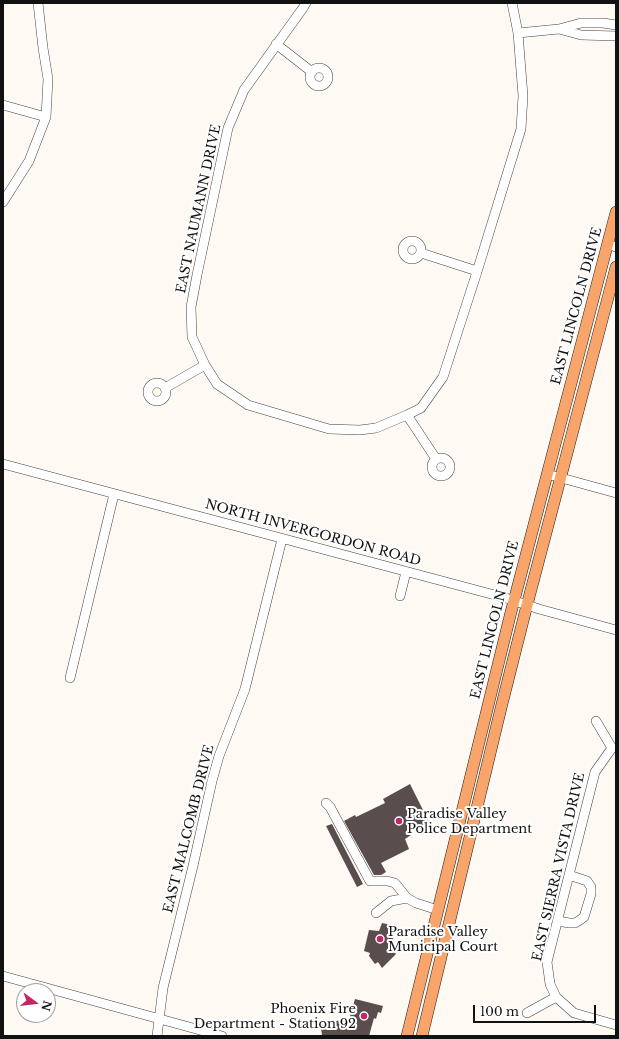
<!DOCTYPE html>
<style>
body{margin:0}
#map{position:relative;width:619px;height:1039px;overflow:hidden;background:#fff9f4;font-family:"Libre Baskerville",serif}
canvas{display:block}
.frame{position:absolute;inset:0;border:4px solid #111;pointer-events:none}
.north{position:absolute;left:16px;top:983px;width:40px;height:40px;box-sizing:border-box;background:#fff;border:1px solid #a0a0a0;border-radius:50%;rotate:105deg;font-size:11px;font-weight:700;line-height:16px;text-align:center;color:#111}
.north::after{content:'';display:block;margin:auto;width:14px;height:18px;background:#c32665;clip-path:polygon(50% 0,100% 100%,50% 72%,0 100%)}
.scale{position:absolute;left:473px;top:1005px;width:123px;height:18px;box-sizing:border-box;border:2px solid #111;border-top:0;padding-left:5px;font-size:12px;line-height:14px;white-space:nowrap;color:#111;-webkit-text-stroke:3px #fff;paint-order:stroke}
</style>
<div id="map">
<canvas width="619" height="1039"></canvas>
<div class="frame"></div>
<div class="north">N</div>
<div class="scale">100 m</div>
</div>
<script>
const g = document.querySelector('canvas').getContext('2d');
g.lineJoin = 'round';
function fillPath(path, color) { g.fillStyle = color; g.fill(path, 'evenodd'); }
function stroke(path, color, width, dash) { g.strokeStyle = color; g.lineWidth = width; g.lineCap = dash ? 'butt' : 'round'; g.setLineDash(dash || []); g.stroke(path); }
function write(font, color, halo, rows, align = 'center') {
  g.font = font + ' "Libre Baskerville",serif'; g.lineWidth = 4; g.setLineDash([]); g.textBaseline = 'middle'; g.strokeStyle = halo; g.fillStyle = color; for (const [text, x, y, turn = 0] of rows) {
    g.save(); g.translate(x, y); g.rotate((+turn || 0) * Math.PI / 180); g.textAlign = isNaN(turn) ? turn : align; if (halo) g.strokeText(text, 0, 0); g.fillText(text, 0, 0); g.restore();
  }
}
fillPath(new Path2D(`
 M410 784 429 822 409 832 411 835 405 839 409 849 381 863 386 872 381 875H374L344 821 355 815 356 817 385 803 383 799Z
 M332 824 363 884 357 887 326 826Z
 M382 923 396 926 391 948 396 954 382 968 378 962 375 964 369 956 370 953 364 951 369 930 379 931Z
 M355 999 383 1006 381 1013 378 1012 376 1019 374 1018 369 1036H332V1035H322L320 1022 349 1020Z`), '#5a4d4d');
const minor = new Path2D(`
 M306 3 303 8 244 90 228 128 197 275 191 307 192 337 205 365 217 384 248 405 329 429 360 430 376 428 407 415 421 408 443 377 476 275 521 129 523 96 518 33 512 3
 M559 29 581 35 616 36
 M518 33 559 29 581 23H603L616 25
 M276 44 312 72
 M310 77a9 9 0 1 1 18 0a9 9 0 1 1-18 0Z
 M3 105 46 117
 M3 202 29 161 46 117 48 79 43 48 38 3
 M403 250a9 9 0 1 1 18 0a9 9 0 1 1-18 0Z
 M607 244 616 247
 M421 253 477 271
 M148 392a9 9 0 1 1 18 0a9 9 0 1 1-18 0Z
 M165 388 205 365
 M407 415 436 459
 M432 467a9 9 0 1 1 18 0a9 9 0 1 1-18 0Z
 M3 464 506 598 539 609 616 630
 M547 474 616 493
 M400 596 406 572
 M70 678 114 494
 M596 721 612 748
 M612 748 595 772 547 962 550 984 556 997 574 1013 616 1025
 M326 803 330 807 370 881H387L395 883 407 898 416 903 438 910
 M376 913 391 901 407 898
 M558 921 569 923H575L580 920 584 917 591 894V887L587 881 569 875
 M3 976 222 1036
 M527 1013 556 997
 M157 1036 163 988 193 866 212 781 219 756 245 689 282 539`);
const major = new Path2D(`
 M407 1036 510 616 616 212
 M422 1036 501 708 527 605 616 267`);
stroke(minor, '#444', 10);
stroke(major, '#222', 12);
stroke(minor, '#fff', 9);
stroke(major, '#f9a46a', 11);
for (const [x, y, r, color] of [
 [399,821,4,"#c32665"],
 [380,939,4,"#c32665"],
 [364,1016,4,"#c32665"]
]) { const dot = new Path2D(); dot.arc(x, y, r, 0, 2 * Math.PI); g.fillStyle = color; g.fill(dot); stroke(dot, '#fff', 1.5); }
write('13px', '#111', '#fff', [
 ["EAST NAUMANN DRIVE",199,209,-78],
 ["EAST LINCOLN DRIVE",577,306,-75],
 ["NORTH INVERGORDON ROAD",313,533,15],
 ["EAST LINCOLN DRIVE",495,620,-76],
 ["EAST MALCOMB DRIVE",189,829,-76],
 ["EAST SIERRA VISTA DRIVE",559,867,-77]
]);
write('13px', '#111', '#fff', [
 ["Paradise Valley",407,814],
 ["Police Department",407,829],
 ["Paradise Valley",388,932],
 ["Municipal Court",388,947],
 ["Phoenix Fire",356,1009,"right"],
 ["Department - Station 92",356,1024,"right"]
], 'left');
</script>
